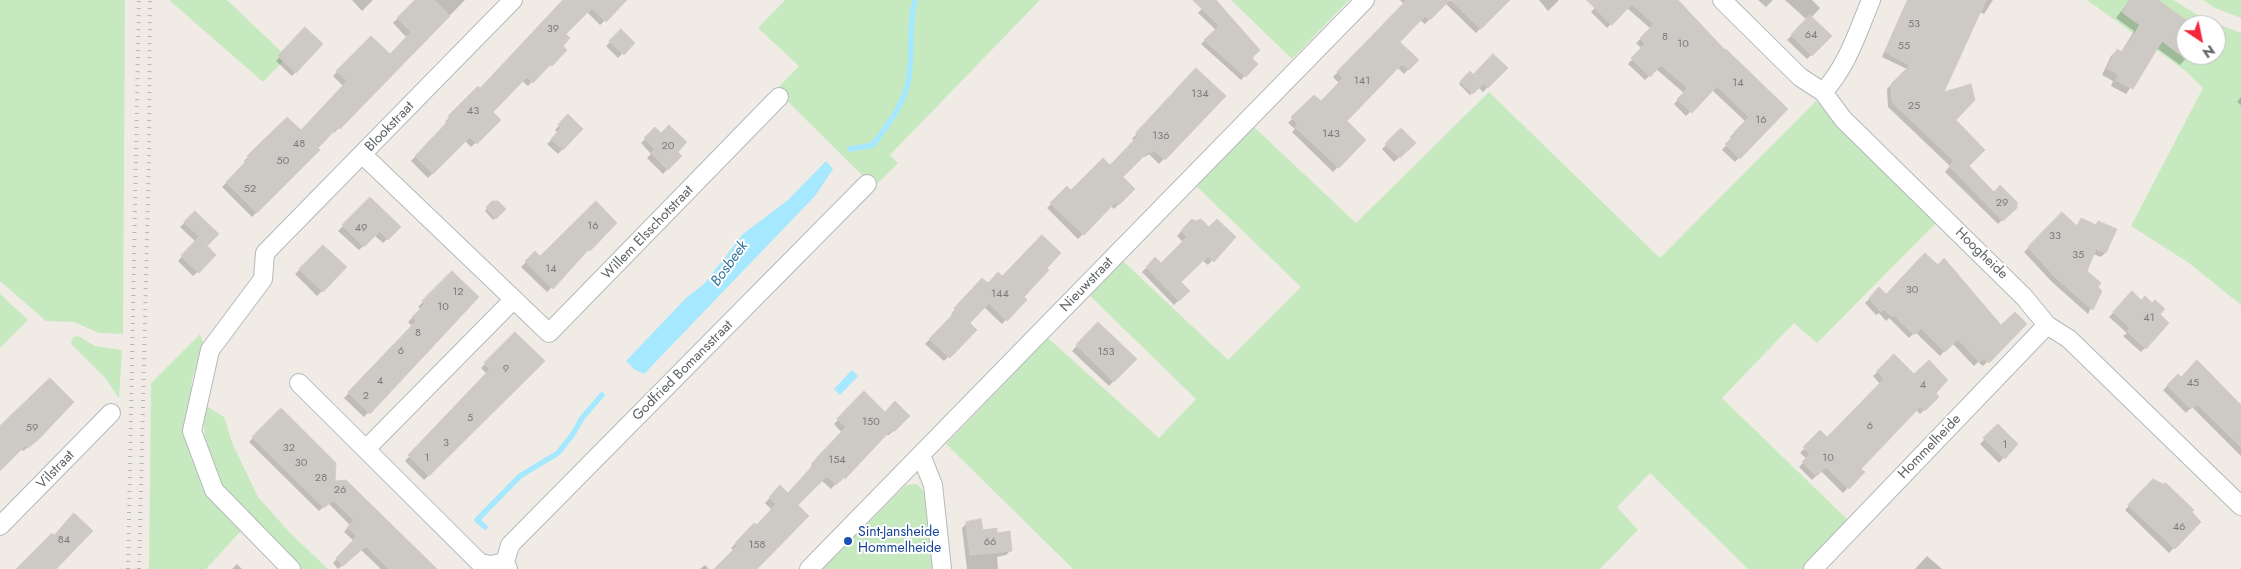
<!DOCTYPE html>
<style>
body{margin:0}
#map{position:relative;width:2241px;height:569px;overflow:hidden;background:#f0ece5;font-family:Jost,sans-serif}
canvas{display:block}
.north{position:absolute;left:2176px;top:15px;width:50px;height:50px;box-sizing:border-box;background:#fff;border:1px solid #bec1c2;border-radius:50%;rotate:146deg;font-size:14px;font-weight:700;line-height:20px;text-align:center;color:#5d6366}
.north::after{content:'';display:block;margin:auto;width:18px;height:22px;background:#f3283c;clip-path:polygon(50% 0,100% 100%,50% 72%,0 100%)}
</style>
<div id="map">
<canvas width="2241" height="569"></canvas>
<div class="north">N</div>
</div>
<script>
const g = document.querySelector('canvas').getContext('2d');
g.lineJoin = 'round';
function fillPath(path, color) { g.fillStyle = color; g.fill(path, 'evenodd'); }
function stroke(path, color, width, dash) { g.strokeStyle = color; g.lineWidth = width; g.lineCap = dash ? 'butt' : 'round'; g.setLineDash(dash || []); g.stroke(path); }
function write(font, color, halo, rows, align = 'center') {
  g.font = font + ' Jost,sans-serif'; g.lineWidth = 4; g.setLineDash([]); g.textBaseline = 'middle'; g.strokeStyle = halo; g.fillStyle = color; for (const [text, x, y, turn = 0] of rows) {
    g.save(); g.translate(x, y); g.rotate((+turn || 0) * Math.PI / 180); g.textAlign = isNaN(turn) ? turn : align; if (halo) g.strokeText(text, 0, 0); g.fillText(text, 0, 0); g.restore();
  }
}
fillPath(new Path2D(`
 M0 0H125L123 334 99 333 74 322 46 321 0 281Z
 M169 0H227L287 57 263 82Z
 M785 0H1040L890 155 898 163 874 187 776 90 799 66 758 28Z
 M1231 0H1349L1292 59Z
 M2087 0H2173L2206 20 2241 33V305L2189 263 2131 226 2203 88 2187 72ZM2186 25H2216V55H2186Z
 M2203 0H2241V18L2215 8Z
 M1489 92 1660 258 1816 101 1937 222 1817 343 1794 323 1722 398 1850 522 1804 569H1748L1650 473 1617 507 1638 530 1600 569H1073L946 444 1048 338 1159 438 1196 399 1090 296 1123 261 1228 360 1301 287 1196 186 1254 127 1356 223Z
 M0 294 28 320 0 348Z
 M200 334 203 342 192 380 188 419 216 502 241 531 206 569H149L151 383Z
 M78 336 95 346 122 350 119 399 107 380 71 344 73 337Z
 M203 404 224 417 233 445 258 497 290 533 328 569H301C268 537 221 503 208 457 204 440 204 421 203 404Z
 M917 484 926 494 934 569H822L906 485Z`), '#c7e9c0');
fillPath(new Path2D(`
 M826 161 833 169 815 196 644 374 634 369 626 361 686 298 704 284 743 234 788 200Z
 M852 370 858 376 840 395 834 389Z`), '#a6e8ff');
fillPath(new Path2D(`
 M352 0H373L362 11Z
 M416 0H465L334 133 332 131 316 148 318 150 252 217 222 187 246 163 244 161 287 119 300 132 343 86 333 76 371 38 390 56 407 38 393 23Z
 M564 0H626L600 25 587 12 565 34 561 46 565 50 546 69 545 68 528 86 522 81 492 112 500 120 471 147 465 141 428 178 411 161 447 124 445 122 478 88 479 90Z
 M1210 0H1214L1256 64 1241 80 1201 44 1216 30 1198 13Z
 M1400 0 1506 1 1476 33 1445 3 1425 24 1420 20 1399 42 1417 60 1404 74 1397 67 1345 121 1365 140 1333 172 1292 132 1295 129 1288 123 1314 97 1321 103 1339 83 1333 77 1404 4Z
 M1539 0H1559L1548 11Z
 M1602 0H1675L1725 52 1786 109 1735 162 1722 150 1732 139 1730 137 1746 122 1712 90 1686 116 1674 104 1684 93 1656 69 1645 80 1628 64 1642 49 1636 43 1651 29 1627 8 1607 28 1591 12Z
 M1758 0H1773L1766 7Z
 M1785 0H1812L1820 8 1811 18 1830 36 1807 59 1787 40 1807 20Z
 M1907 0H1993L1984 14 1979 12 1942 94 1968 166 1994 193 2015 207 1998 224 1945 172 1950 166 1888 107 1887 89 1907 69 1882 57Z
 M2130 0H2156L2190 25H2186V55H2189L2180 65 2157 48 2126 94 2111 86 2113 81 2102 75 2111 56 2117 50 2121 52 2134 31 2116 18Z
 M305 29 321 44 292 76 276 61Z
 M621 31 633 43 618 58 606 46Z
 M1493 56 1506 68 1483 92 1478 87 1470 95 1459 84 1470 73 1473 76Z
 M1191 74 1224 96 1159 164 1149 154 1145 157 1143 155 1121 177 1133 189 1114 209 1111 206 1078 239 1047 208 1067 188 1071 191 1110 166 1135 141 1132 139Z
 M2241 97V105L2237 102Z
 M568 116 582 129 558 154 547 144 558 133 555 130Z
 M655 129 680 156 663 174 647 158 651 154 641 143Z
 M1401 130 1414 143 1394 162 1382 149Z
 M370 199 399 227 383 243 374 235 359 250 338 231Z
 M493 202 504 209 493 220 485 211Z
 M195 213 217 234 206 246 215 255 193 276 178 261 196 242 180 227Z
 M2062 214 2076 226 2081 219 2094 226 2098 222 2105 253 2101 257 2093 254 2086 271 2100 291 2088 314 2052 282 2024 252Z
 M615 223 547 292 521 267 535 253 540 258Z
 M1187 225 1209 229 1234 237 1208 265 1202 260 1179 282 1188 291 1174 305 1142 272 1155 259 1161 264 1183 242 1177 236Z
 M323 247 345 268 317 296 295 274Z
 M452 272 477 297 364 417 344 398 413 327 408 322 421 309 418 307Z
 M982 280 988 285 1025 300 1002 324 984 307 968 323 975 330 944 361 925 344 953 316 951 314Z
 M1879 289 1886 295 2001 327 2025 324 1983 366 1978 362 1974 366 1952 343 1940 356 1915 332 1909 338 1889 318 1886 321 1879 313 1876 315 1865 303Z
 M2132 293 2158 314 2145 348 2141 352 2123 336 2127 333 2109 317Z
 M1098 324 1135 359 1109 386 1072 351Z
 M515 334 543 361 424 480 405 461 487 374 481 368Z
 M1894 356 1934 393 1933 401 1920 414 1916 410 1859 469 1863 472 1843 493 1821 471 1812 480 1799 467 1807 459 1800 453 1820 432 1827 438 1880 384 1873 376Z
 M2178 375 2241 406V456L2192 407 2186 413 2163 390Z
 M864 393 885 413 908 416 889 435H884L840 482 838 481 831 489 821 480 796 505 755 569H716L734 551 731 548 772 510 765 503 780 487 787 494 810 470 812 463 842 433 834 424Z
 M281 409 333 482 435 569H381L361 550 338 569 333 563 354 541 344 532 350 525 328 503 319 511 249 442Z
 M0 426 32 444 23 451 21 449 0 469Z
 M1998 426 2016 444 1999 463 1980 444Z
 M2153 481 2200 522 2169 553 2125 510Z
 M967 523 982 531 996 534 1011 550 1006 555 997 557 998 569H967L962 528Z
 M1927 556 1942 569H1915Z
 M237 564 242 569H232Z
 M705 565 709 569H700Z`), '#0003');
stroke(new Path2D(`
 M850 149 873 145C888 124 905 104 909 77 913 51 908 27 915 0
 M485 527 477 520 520 476 558 453 573 434 582 418 602 395`), '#a6e8ff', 5.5);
const building = new Path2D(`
 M415 0H434L450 16 340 129 338 127 318 148 320 150 257 213 226 182 249 158 247 156 287 117 301 130 347 81 336 71 371 36 390 54 411 32 397 18Z
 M563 0H627L606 22 592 8 566 34 570 38 563 46 567 50 552 66 550 65 533 83 527 77 493 112 501 120 477 144 470 137 433 174 415 156 450 119 448 116 478 86 480 88Z
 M1193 0H1216L1260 50 1252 58 1258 64 1246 77 1204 40 1219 26Z
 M1407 0H1450L1430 20 1425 16 1400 42 1419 60 1409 70 1402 64 1347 121 1366 140 1339 168 1295 127 1298 124 1291 117 1314 95 1321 101 1343 78 1337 72Z
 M1451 0H1510L1481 29Z
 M1587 0H1678L1725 50 1726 49 1788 109 1740 159 1725 144 1736 134 1734 132 1749 117 1717 86 1692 113 1677 99 1688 88 1661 65 1650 77 1631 58 1645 44 1640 38 1654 24 1632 4 1612 25Z
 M1908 0H1986L1944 92 1971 84 1975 100 1956 120 1985 150 1969 166 1994 192 2000 185 2017 202V208L2003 221 1949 166 1954 161 1892 102 1891 84 1910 65 1885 52Z
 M2130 0H2158L2186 20V59L2162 41 2133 89 2116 80 2119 75 2107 68 2117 49 2122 52 2140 25 2122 12Z
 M1810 15 1832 36 1812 56 1791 35Z
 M305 27 323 44 296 73 278 56Z
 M621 29 635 43 624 55 609 41Z
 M1493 54 1508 68 1488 88 1474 74Z
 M1196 68 1226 96 1165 160 1154 150 1151 153 1148 152 1123 177 1135 189 1119 205 1116 202 1084 235 1050 203 1067 186 1071 190 1103 158 1110 165 1138 136 1136 133Z
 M1470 71 1483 84 1473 94 1460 82Z
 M568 114 583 129 563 150 551 139 561 128 558 125Z
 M669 125 687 142 678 152 682 156 668 170 651 153 655 149 644 138 655 127 661 133Z
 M1401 128 1416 143 1400 158 1385 144Z
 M370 197 401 227 388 240 380 231 364 247 342 225Z
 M492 201H498L506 209 496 219 486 208Z
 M596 201 617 223 590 251 588 250 553 289 525 261 535 251 540 256Z
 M195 211 219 234 208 245 184 222Z
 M2062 212 2077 226 2081 218 2096 225 2098 221 2117 229 2106 253 2096 249 2087 271 2101 283 2098 287 2102 291 2093 310 2056 278 2028 247Z
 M1192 219 1195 221 1201 219 1209 227 1217 219 1236 237 1214 262 1208 256 1181 282 1190 291 1179 301 1146 267 1155 257 1161 263 1187 237 1181 231Z
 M1042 235 1061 253 1047 268 1049 270 1024 297 1027 300 1007 321 989 303 970 323 977 330 950 358 929 339 956 311 954 308 982 278 988 283 998 272 1002 276Z
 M199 237 216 255 199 273 181 256Z
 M323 245 347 267 323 292 299 269Z
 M1925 253 1938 265 1944 258 2001 325 2015 312 2027 324 1989 363 1984 358 1979 362 1958 339 1945 352 1921 328 1914 335 1894 315 1892 317 1884 309 1881 312 1869 298 1879 287 1886 294Z
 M452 271 479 297 370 414 348 392 416 321 412 317 425 304 422 301Z
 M2132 291 2141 300 2145 296 2152 303 2155 300 2165 309 2160 314 2169 323 2146 349 2127 331 2130 328 2113 312Z
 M1098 322 1137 359 1114 382 1076 345Z
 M515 332 545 361 429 476 408 455 490 369 484 363Z
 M1894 354 1914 374 1929 360 1948 380 1936 393 1939 397 1925 411 1921 406 1861 469 1865 472 1849 489 1826 467 1817 476 1802 462 1810 454 1803 447 1820 430 1827 437 1884 379 1877 371Z
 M2197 360 2241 405V447L2197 404 2191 409 2167 385 2178 374 2181 377Z
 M50 378 74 402 38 440 28 448 26 445 0 471V426Z
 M864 391 885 412 895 401 910 416 895 431H890L845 479 844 477 836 485 827 476 798 505 809 516 757 569H714L738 545 735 543 754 523 757 525 776 504 769 497 780 485 788 493 814 464 817 457 846 427 837 419Z
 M281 408 336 463 335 481 346 480 437 569H389L366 546 343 566 336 558 357 536 347 527 354 520 333 500 324 508 252 437Z
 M1998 424 2018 444 2005 459 1983 438Z
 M2153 479 2163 484 2166 483 2194 510 2192 512 2201 522 2175 549 2128 505Z
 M74 513 93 531 56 569H16L52 533 54 535Z
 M981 519 983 530 997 528V533L1010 531 1012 551 970 555 966 522Z`);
fillPath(building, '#cdc9c4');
stroke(building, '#d5ccc3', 1);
const street = new Path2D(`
 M1722 0 1800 77 1823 92 1843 119 2024 297 2047 325 2069 339 2241 506
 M1823 92C1847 67 1858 31 1871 0
 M363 155 549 333 779 97
 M299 383 480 563 491 565 505 562
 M366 449 513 300
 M921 455 933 485 942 569
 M0 526 111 413
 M291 569 214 490 192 431 210 350 263 279 265 253 513 0
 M508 569 505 562 510 545 867 184
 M809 569 1365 0
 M1813 569 2047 325`);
stroke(street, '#b5b9bc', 20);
stroke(street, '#fff', 18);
stroke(new Path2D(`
 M128 569 139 0
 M139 569 149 157 150 0`), '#b4b5b6', 4, [1, 6]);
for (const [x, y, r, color] of [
 [848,541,5,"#1a4fb4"]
]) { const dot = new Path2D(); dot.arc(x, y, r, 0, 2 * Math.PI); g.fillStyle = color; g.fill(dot); stroke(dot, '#fff', 2); }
write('11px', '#797c7e', null, [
 ["53",1914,24],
 ["39",553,29],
 ["64",1811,35],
 ["8",1665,37],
 ["10",1683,44],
 ["55",1904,46],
 ["141",1362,81],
 ["14",1738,83],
 ["134",1200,94],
 ["25",1914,106],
 ["43",473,111],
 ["16",1761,120],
 ["143",1331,134],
 ["136",1161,136],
 ["48",299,144],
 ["20",668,146],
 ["50",283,161],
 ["52",250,189],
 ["29",2002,203],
 ["16",593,226],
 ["49",361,228],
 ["33",2055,236],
 ["35",2078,255],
 ["14",551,269],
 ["30",1912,290],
 ["12",458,292],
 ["144",1000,294],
 ["10",443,307],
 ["41",2149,318],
 ["8",418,333],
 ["6",401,351],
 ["153",1106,352],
 ["9",506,369],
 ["4",380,381],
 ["45",2193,383],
 ["4",1923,385],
 ["2",366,396],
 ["5",470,418],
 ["150",871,422],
 ["6",1870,426],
 ["59",32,428],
 ["3",446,443],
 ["1",2005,445],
 ["32",289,448],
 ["1",427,458],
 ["10",1828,458],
 ["154",837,460],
 ["30",301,463],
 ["28",321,478],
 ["26",340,490],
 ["46",2179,527],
 ["84",64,540],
 ["66",990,542],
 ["158",757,545]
]);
write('14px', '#5d6366', '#fff', [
 ["Blookstraat",390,127,-46],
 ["Willem Elsschotstraat",648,233,-46],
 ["Hoogheide",1981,254,44],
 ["Nieuwstraat",1087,285,-46],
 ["Godfried Bomansstraat",683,371,-45],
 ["Hommelheide",1930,447,-46],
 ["Vilstraat",56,470,-46]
]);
write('14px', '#164399', '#fff', [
 ["Sint-Jansheide",858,533],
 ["Hommelheide",858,549]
], 'left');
write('italic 15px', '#35799c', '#fff', [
 ["Bosbeek",730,264,-54]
]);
</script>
